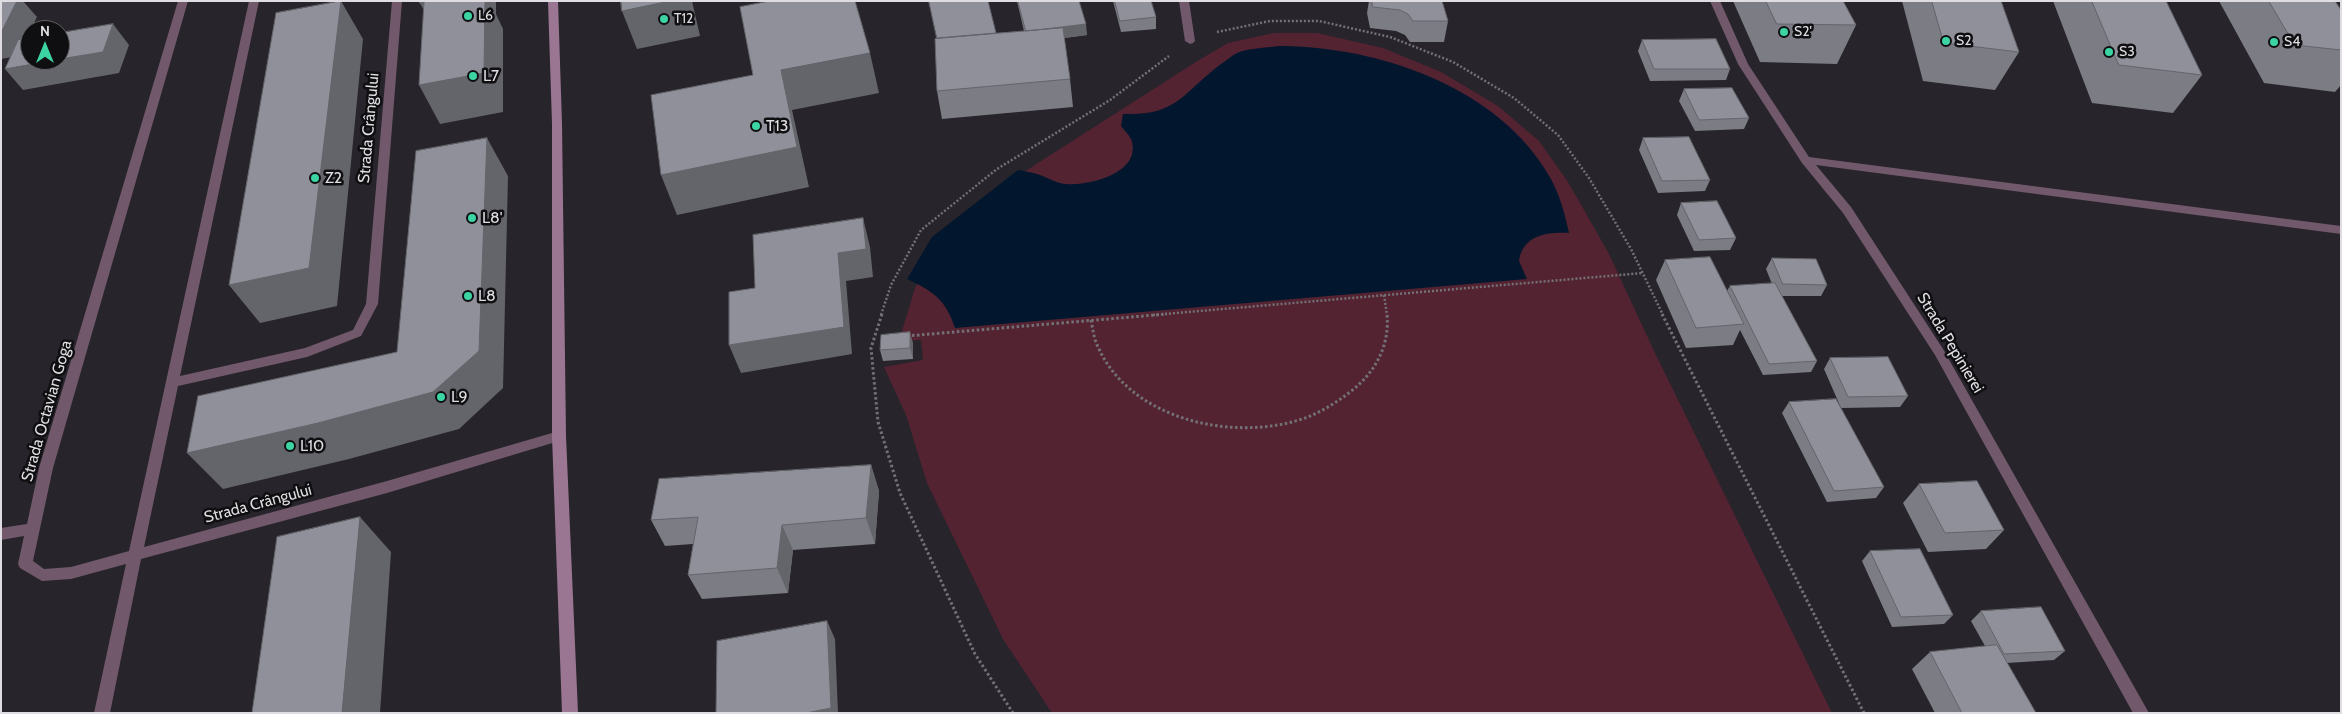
<!DOCTYPE html>
<meta charset="utf-8">
<style>
body{margin:0}
#map{position:relative;width:2342px;height:714px;overflow:hidden;background:#27242b;font-family:Cabin,sans-serif}
canvas{display:block}
.frame{position:absolute;inset:0;border:2px solid #dfdde1;pointer-events:none}
.north{position:absolute;left:20px;top:20px;width:50px;height:50px;box-sizing:border-box;background:#0f0e11;border:1px solid #626164;border-radius:50%;rotate:0deg;font-size:14px;font-weight:700;line-height:20px;text-align:center;color:#dfdde1}
.north::after{content:'';display:block;margin:auto;width:18px;height:22px;background:#3dd4a3;clip-path:polygon(50% 0,100% 100%,50% 72%,0 100%)}
</style>
<div id="map">
<canvas width="2342" height="714"></canvas>
<div class="frame"></div>
<div class="north">N</div>
</div>
<script>
const g = document.querySelector('canvas').getContext('2d');
g.lineJoin = 'round';
function fillPath(path, color) { g.fillStyle = color; g.fill(path, 'evenodd'); }
function stroke(path, color, width, dash) { g.strokeStyle = color; g.lineWidth = width; g.lineCap = dash ? 'butt' : 'round'; g.setLineDash(dash || []); g.stroke(path); }
function write(font, color, halo, rows, align = 'center') {
  g.font = font + ' Cabin,sans-serif'; g.lineWidth = 5; g.setLineDash([]); g.textBaseline = 'middle'; g.strokeStyle = halo; g.fillStyle = color; for (const [text, x, y, turn = 0] of rows) {
    g.save(); g.translate(x, y); g.rotate((+turn || 0) * Math.PI / 180); g.textAlign = isNaN(turn) ? turn : align; if (halo) g.strokeText(text, 0, 0); g.fillText(text, 0, 0); g.restore();
  }
}
fillPath(new Path2D(`
 M1274 33H1317L1383 48 1441 72 1498 106 1539 141 1568 182 1608 252 1655 353 1832 713H1052L1003 639 927 483 906 415 884 367 923 360 921 340 899 341 915 288 942 238 1013 179 1199 60 1228 43Z`), '#542332');
fillPath(new Path2D(`
 M1278 46C1378 46 1500 87 1551 179 1560 196 1565 214 1569 233 1547 232 1523 235 1519 261L1527 279 955 328C946 300 933 291 907 279L932 237 1018 170C1024 171 1031 172 1037 174 1047 177 1055 183 1066 184 1087 186 1140 174 1132 142 1131 137 1125 131 1121 126L1123 114C1178 116 1182 93 1221 64 1226 61 1231 56 1237 53 1249 48 1265 48 1278 46Z`), '#02172d');
stroke(new Path2D(`
 M1217 32 1270 21H1319L1390 37 1453 62 1514 98 1558 135 1589 178 1631 249 1663 315
 M1384 295 1387 315
 M881 315 891 285 921 230 997 169 1110 100 1169 56
 M1153 315 1643 273`), '#737176', 2.5, [2, 2]);
stroke(new Path2D(`
 M882 314 871 348 878 422 900 493 975 654 1013 713
 M1662 314 1864 713
 M1091 320C1093 330 1094 340 1099 349 1133 422 1238 443 1308 417 1323 411 1337 402 1350 392 1375 373 1390 346 1387 314
 M907 336 1167 314`), '#737176', 3, [2.5, 2.5]);
fillPath(new Path2D(`
 M178 1H188L53 468 33 561 44 569 71 567 129 551 249 1H259L180 376 305 348 353 330 366 304 392 1H402L378 304 361 336 307 357 178 386 144 547 387 481 559 431 564 432 566 436 564 440 559 441 387 493 141 559 110 713H94L126 564 71 579 42 581 20 568 18 564 24 536 1 540V528L27 524 39 468Z
 M1179 1H1189L1195 41 1193 43 1190 44 1185 41Z
 M1710 1H1720L1748 64 1809 157 2341 226V234L1816 165 1851 207 1943 349 2149 713H2133L1935 355 1843 213 1802 163 1738 64Z`), '#71596b');
fillPath(new Path2D(`
 M548 1H558L562 124 566 436 578 713H562L552 436V124Z`), '#9b7692');
fillPath(new Path2D(`
 M929 1 996 33 1024 31 1017 1H1079L1087 35 1064 38 1070 79 1073 107 942 119 937 91V38Z
 M1113 1H1151L1156 17V29L1121 32Z
 M1369 1H1442L1448 21 1444 42H1410L1405 35 1396 31 1370 28 1367 13Z
 M1733 1H1843L1856 25 1837 64 1760 62Z
 M1902 1H2001L2019 52 1995 90 1923 81Z
 M2053 1H2166L2202 75 2173 113 2092 103Z
 M2219 1H2335L2341 10V85L2335 92 2264 83Z
 M1642 40 1730 69 1726 80 1650 81 1638 51Z
 M1684 89 1749 118 1744 129 1695 131 1679 101Z
 M1643 138 1710 180 1705 191 1658 193 1639 150Z
 M1681 203 1736 238 1730 250 1694 251 1677 215Z
 M1772 258 1827 285 1821 296H1782L1817 361 1811 372 1763 375 1740 330 1733 345 1686 348 1656 280 1665 260 1727 291 1730 286 1772 284 1766 269Z
 M913 343V359L883 361 880 350Z
 M1830 358 1908 396 1900 407 1841 408 1824 369Z
 M1789 402 1884 487 1876 498 1827 502 1782 413Z
 M871 465 879 491 875 544 793 550 788 593 702 599 688 575 693 544 665 546 651 520Z
 M1919 484 2004 530 1986 549 1928 552 1903 503Z
 M1870 551 1953 615 1944 624 1892 627 1862 561Z
 M1981 611 2065 651 2054 660 2007 663 2036 713H1935L1912 669 1930 652 1985 646 1971 621Z`), '#7b7c84');
fillPath(new Path2D(`
 M17 1H23L37 17 18 56 1 59V33Z
 M341 1 363 39 337 306 260 323 229 285Z
 M482 1H496V14L503 29V112L440 124 419 85Z
 M670 1H692L700 36 637 49 622 11Z
 M424 2 440 41 420 3Z
 M113 24 129 45 119 73 23 90 5 69 60 60Z
 M1086 24 1087 35 1027 43 1026 32Z
 M870 53 879 93 792 110 809 187 677 215 661 175 781 70Z
 M487 138 508 176 503 388 459 429 349 459 223 489 187 453 433 392Z
 M863 218 870 247 873 277 846 281 852 354 741 373 729 345Z
 M910 332 913 343V359L910 348Z
 M871 465 879 491 875 544 866 518Z
 M360 517 391 552 380 713H342Z
 M782 525 793 550 788 593 777 568Z
 M827 621 835 639 838 713H806Z`), '#64656b');
const building = new Path2D(`
 M1 1H17L1 33Z
 M341 1 309 268 229 285 276 13Z
 M420 1H485L484 73 419 85 424 2 420 3Z
 M621 1H670L622 11Z
 M770 1H855L870 53 781 70 797 147 661 175 651 95 753 75 740 7Z
 M929 1H988L996 33 937 38Z
 M1018 1H1079L1086 24 1045 29 1026 31Z
 M1115 1H1151L1156 17 1120 21Z
 M1372 1H1442L1448 21H1413L1408 14 1400 10 1373 7Z
 M1766 1H1843L1856 25 1777 24Z
 M1932 1H2001L2019 52 1944 43Z
 M2092 1H2166L2202 75 2119 65Z
 M2269 1H2335L2341 10V50L2295 45Z
 M113 24 103 52 60 59V33Z
 M1063 28 1070 79 937 91 935 39Z
 M30 38V60H56L5 69 18 40Z
 M1716 39 1730 69H1654L1642 40Z
 M1732 88 1749 118 1699 120 1684 89Z
 M1689 137 1710 180 1662 181 1643 138Z
 M487 138 479 351 433 392 318 423 187 453 198 396 397 352 416 151Z
 M1717 201 1736 238 1699 240 1681 203Z
 M863 218 866 249 838 253 844 327 729 345V292L755 288 753 235Z
 M1710 257 1744 324 1696 328 1665 260Z
 M1772 258 1816 259 1827 285 1783 284Z
 M1775 283 1817 361 1769 364 1730 286Z
 M910 332V348L880 350 881 335Z
 M1888 357 1908 396 1848 397 1830 358Z
 M1836 399 1884 487 1834 491 1789 402Z
 M871 465 866 518 782 525 777 568 688 575 698 517 651 520 659 479Z
 M1977 481 2004 530 1945 533 1919 484Z
 M360 517 342 713H252L277 537Z
 M1920 549 1953 615 1901 617 1870 551Z
 M2041 607 2065 651 2004 654 1981 611Z
 M827 621 831 708 806 713H716L717 641Z
 M1997 645 2036 713H1962L1930 652Z`);
fillPath(building, '#8f9099');
stroke(building, '#64656b', 1);
for (const [x, y, r, color] of [
 [468,16,5,"#3dd4a3"],
 [664,19,5,"#3dd4a3"],
 [1784,32,5,"#3dd4a3"],
 [1946,41,5,"#3dd4a3"],
 [2274,42,5,"#3dd4a3"],
 [2109,52,5,"#3dd4a3"],
 [473,76,5,"#3dd4a3"],
 [756,126,5,"#3dd4a3"],
 [315,178,5,"#3dd4a3"],
 [472,218,5,"#3dd4a3"],
 [468,296,5,"#3dd4a3"],
 [441,397,5,"#3dd4a3"],
 [290,446,5,"#3dd4a3"]
]) { const dot = new Path2D(); dot.arc(x, y, r, 0, 2 * Math.PI); g.fillStyle = color; g.fill(dot); stroke(dot, '#0f0e11', 2); }
write('14px', '#dfdde1', '#0f0e11', [
 ["L6",478,16],
 ["T12",674,19],
 ["S2'",1794,32],
 ["S2",1956,41],
 ["S4",2284,42],
 ["S3",2119,52]
], 'left');
write('16px', '#dfdde1', '#0f0e11', [
 ["L7",483,76],
 ["T13",766,126],
 ["Z2",325,178],
 ["L8'",482,218],
 ["L8",478,296],
 ["L9",451,397],
 ["L10",300,446]
], 'left');
write('16px', '#dfdde1', '#0f0e11', [
 ["Strada Crângului",369,128,-85],
 ["Strada Pepinierei",1950,343,59],
 ["Strada Octavian Goga",47,411,-74],
 ["Strada Crângului",258,504,-15]
]);
</script>
